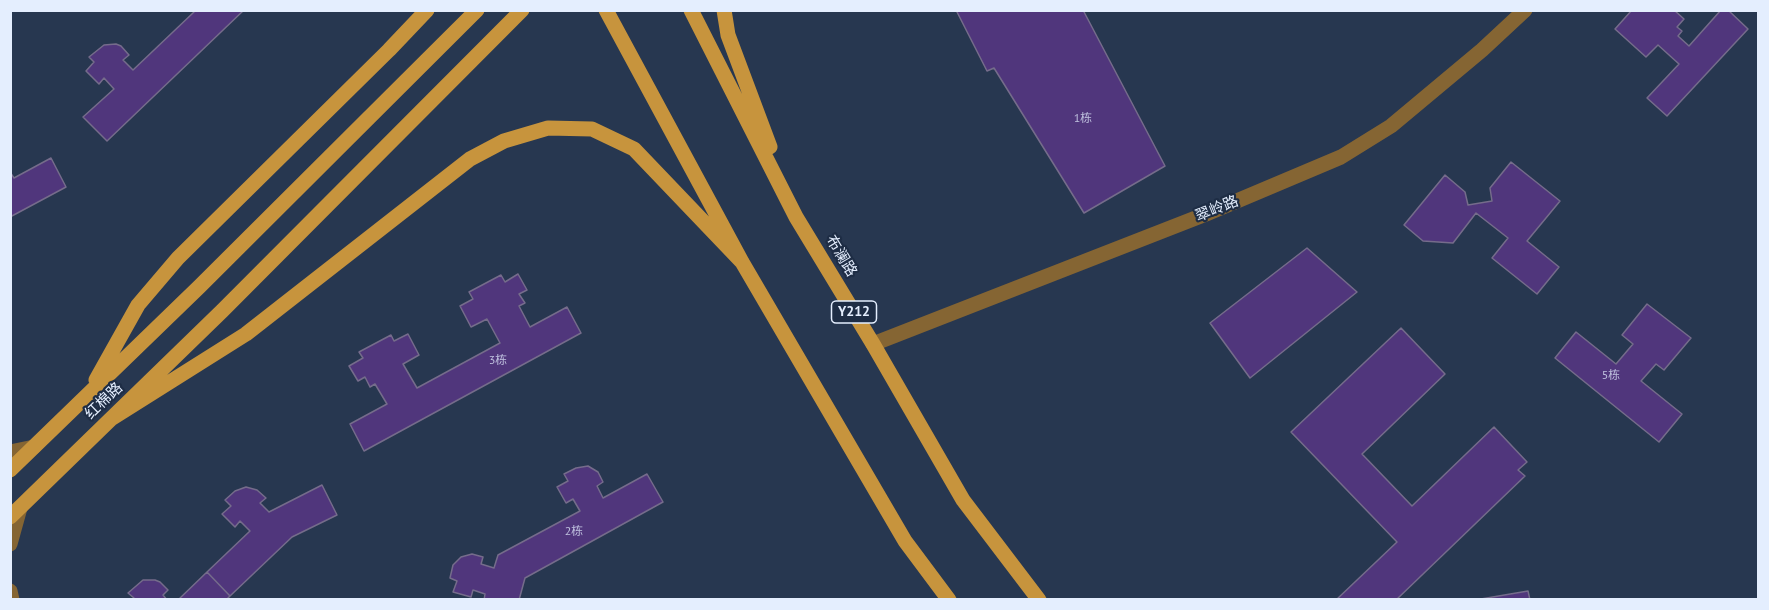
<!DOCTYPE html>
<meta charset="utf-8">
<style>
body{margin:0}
#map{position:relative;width:1769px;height:610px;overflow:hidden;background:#273750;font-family:"PT Sans",sans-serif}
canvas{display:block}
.frame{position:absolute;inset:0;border:12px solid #e4eefe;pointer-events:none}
</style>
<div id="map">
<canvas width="1769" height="610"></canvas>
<div class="frame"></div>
</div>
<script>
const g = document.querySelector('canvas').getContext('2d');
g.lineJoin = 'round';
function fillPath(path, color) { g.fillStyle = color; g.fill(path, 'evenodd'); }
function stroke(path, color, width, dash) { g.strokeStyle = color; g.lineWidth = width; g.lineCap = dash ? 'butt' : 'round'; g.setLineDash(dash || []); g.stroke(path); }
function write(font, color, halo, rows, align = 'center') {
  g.font = font + ' "PT Sans","Noto Sans SC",sans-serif'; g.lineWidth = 4.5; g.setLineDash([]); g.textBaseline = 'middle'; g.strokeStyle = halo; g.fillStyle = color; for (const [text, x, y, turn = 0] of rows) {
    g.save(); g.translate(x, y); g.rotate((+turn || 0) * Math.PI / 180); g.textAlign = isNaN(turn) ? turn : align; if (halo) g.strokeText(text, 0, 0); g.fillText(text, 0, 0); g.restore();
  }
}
const building = new Path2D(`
 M192 10H244L107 141 83 117 114 89 104 78 99 84 86 71 94 62 89 57 104 45 116 44 121 46 129 55 123 60 133 70 194 12Z
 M956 10H1083L1165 166 1084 213 994 68 987 71Z
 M1632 10H1674L1684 19 1677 27 1682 31 1678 36 1689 46 1721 10H1728L1748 29 1667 116 1647 98 1679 64 1658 45 1646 57 1615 29Z
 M51 158 66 187 10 217V172L14 178Z
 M1511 162 1560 201 1527 241 1559 267 1537 294 1492 258 1508 238 1476 213 1453 243 1423 241 1404 225 1445 175 1465 192 1468 205 1492 201 1490 188Z
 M1307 248 1357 292 1250 378 1210 323Z
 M518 274 527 290 519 294 525 303 519 306 530 327 567 307 581 333 364 451 350 424 387 404 375 384 370 387 365 377 358 381 349 366 363 358 359 352 391 335 394 341 408 334 419 355 403 364 417 388 500 343 487 319 471 327 460 306 473 299 469 292 501 275 505 282Z
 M1647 304 1691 338 1664 370 1656 364 1641 381 1682 414 1659 442 1555 358 1576 332 1616 364 1633 344 1622 335Z
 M1401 328 1445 374 1362 454 1412 506 1494 427 1527 462 1518 470 1525 476 1396 600H1336L1397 542 1291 432Z
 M588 466 598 472 603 482 597 486 603 498 647 474 663 502 525 578 519 600H484L485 594 473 590 471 597 453 592 457 581 450 578 453 565 461 557 472 554 483 557 481 564 494 568 498 555 580 511 573 499 566 503 557 487 568 481 564 474 576 468Z
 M322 485 337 515 292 537 230 596 207 572 250 531 240 521 235 527 222 514 231 506 225 500 235 491 246 487 257 490 266 498 260 503 269 512Z
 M207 572 230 596 226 600H178Z
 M143 580H155L160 582 168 590 163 595 167 600H132L134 598 128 593Z
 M1528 591 1530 600H1475Z`);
fillPath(building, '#50367c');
stroke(building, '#756c8b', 1.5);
stroke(new Path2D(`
 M873 344 1206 214 1341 157 1391 126 1482 50 1525 10
 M10 452 34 447
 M10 544 20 508
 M10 591 12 600`), '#856533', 15);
stroke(new Path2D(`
 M606 10 742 262 905 541 949 600
 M691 10 796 217 873 344 963 500 1039 600
 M724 10 728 35 770 147
 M96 380 138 305 178 258 389 50 427 10
 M111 419 246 334 470 159 504 141 548 128 592 129 634 149 742 262
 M10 470 199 287 477 10
 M10 517 222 311 522 10`), '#c7943d', 15);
write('12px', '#bfc0de', null, [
 ["1栋",1083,119],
 ["3栋",498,361],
 ["5栋",1611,376],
 ["2栋",574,532]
]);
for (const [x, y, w] of [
 [854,312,45]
]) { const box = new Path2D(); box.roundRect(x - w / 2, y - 11, w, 22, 4.5); g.fillStyle = '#1e2d45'; g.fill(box); stroke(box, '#e4eefe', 1.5); }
write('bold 14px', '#e4eefe', null, [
 ["Y212",854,312]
]);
write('15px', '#e4eefe', '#1e2d45', [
 ["翠岭路",1217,209,-22],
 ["布澜路",841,256,59],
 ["红棉路",104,401,-44]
]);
</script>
